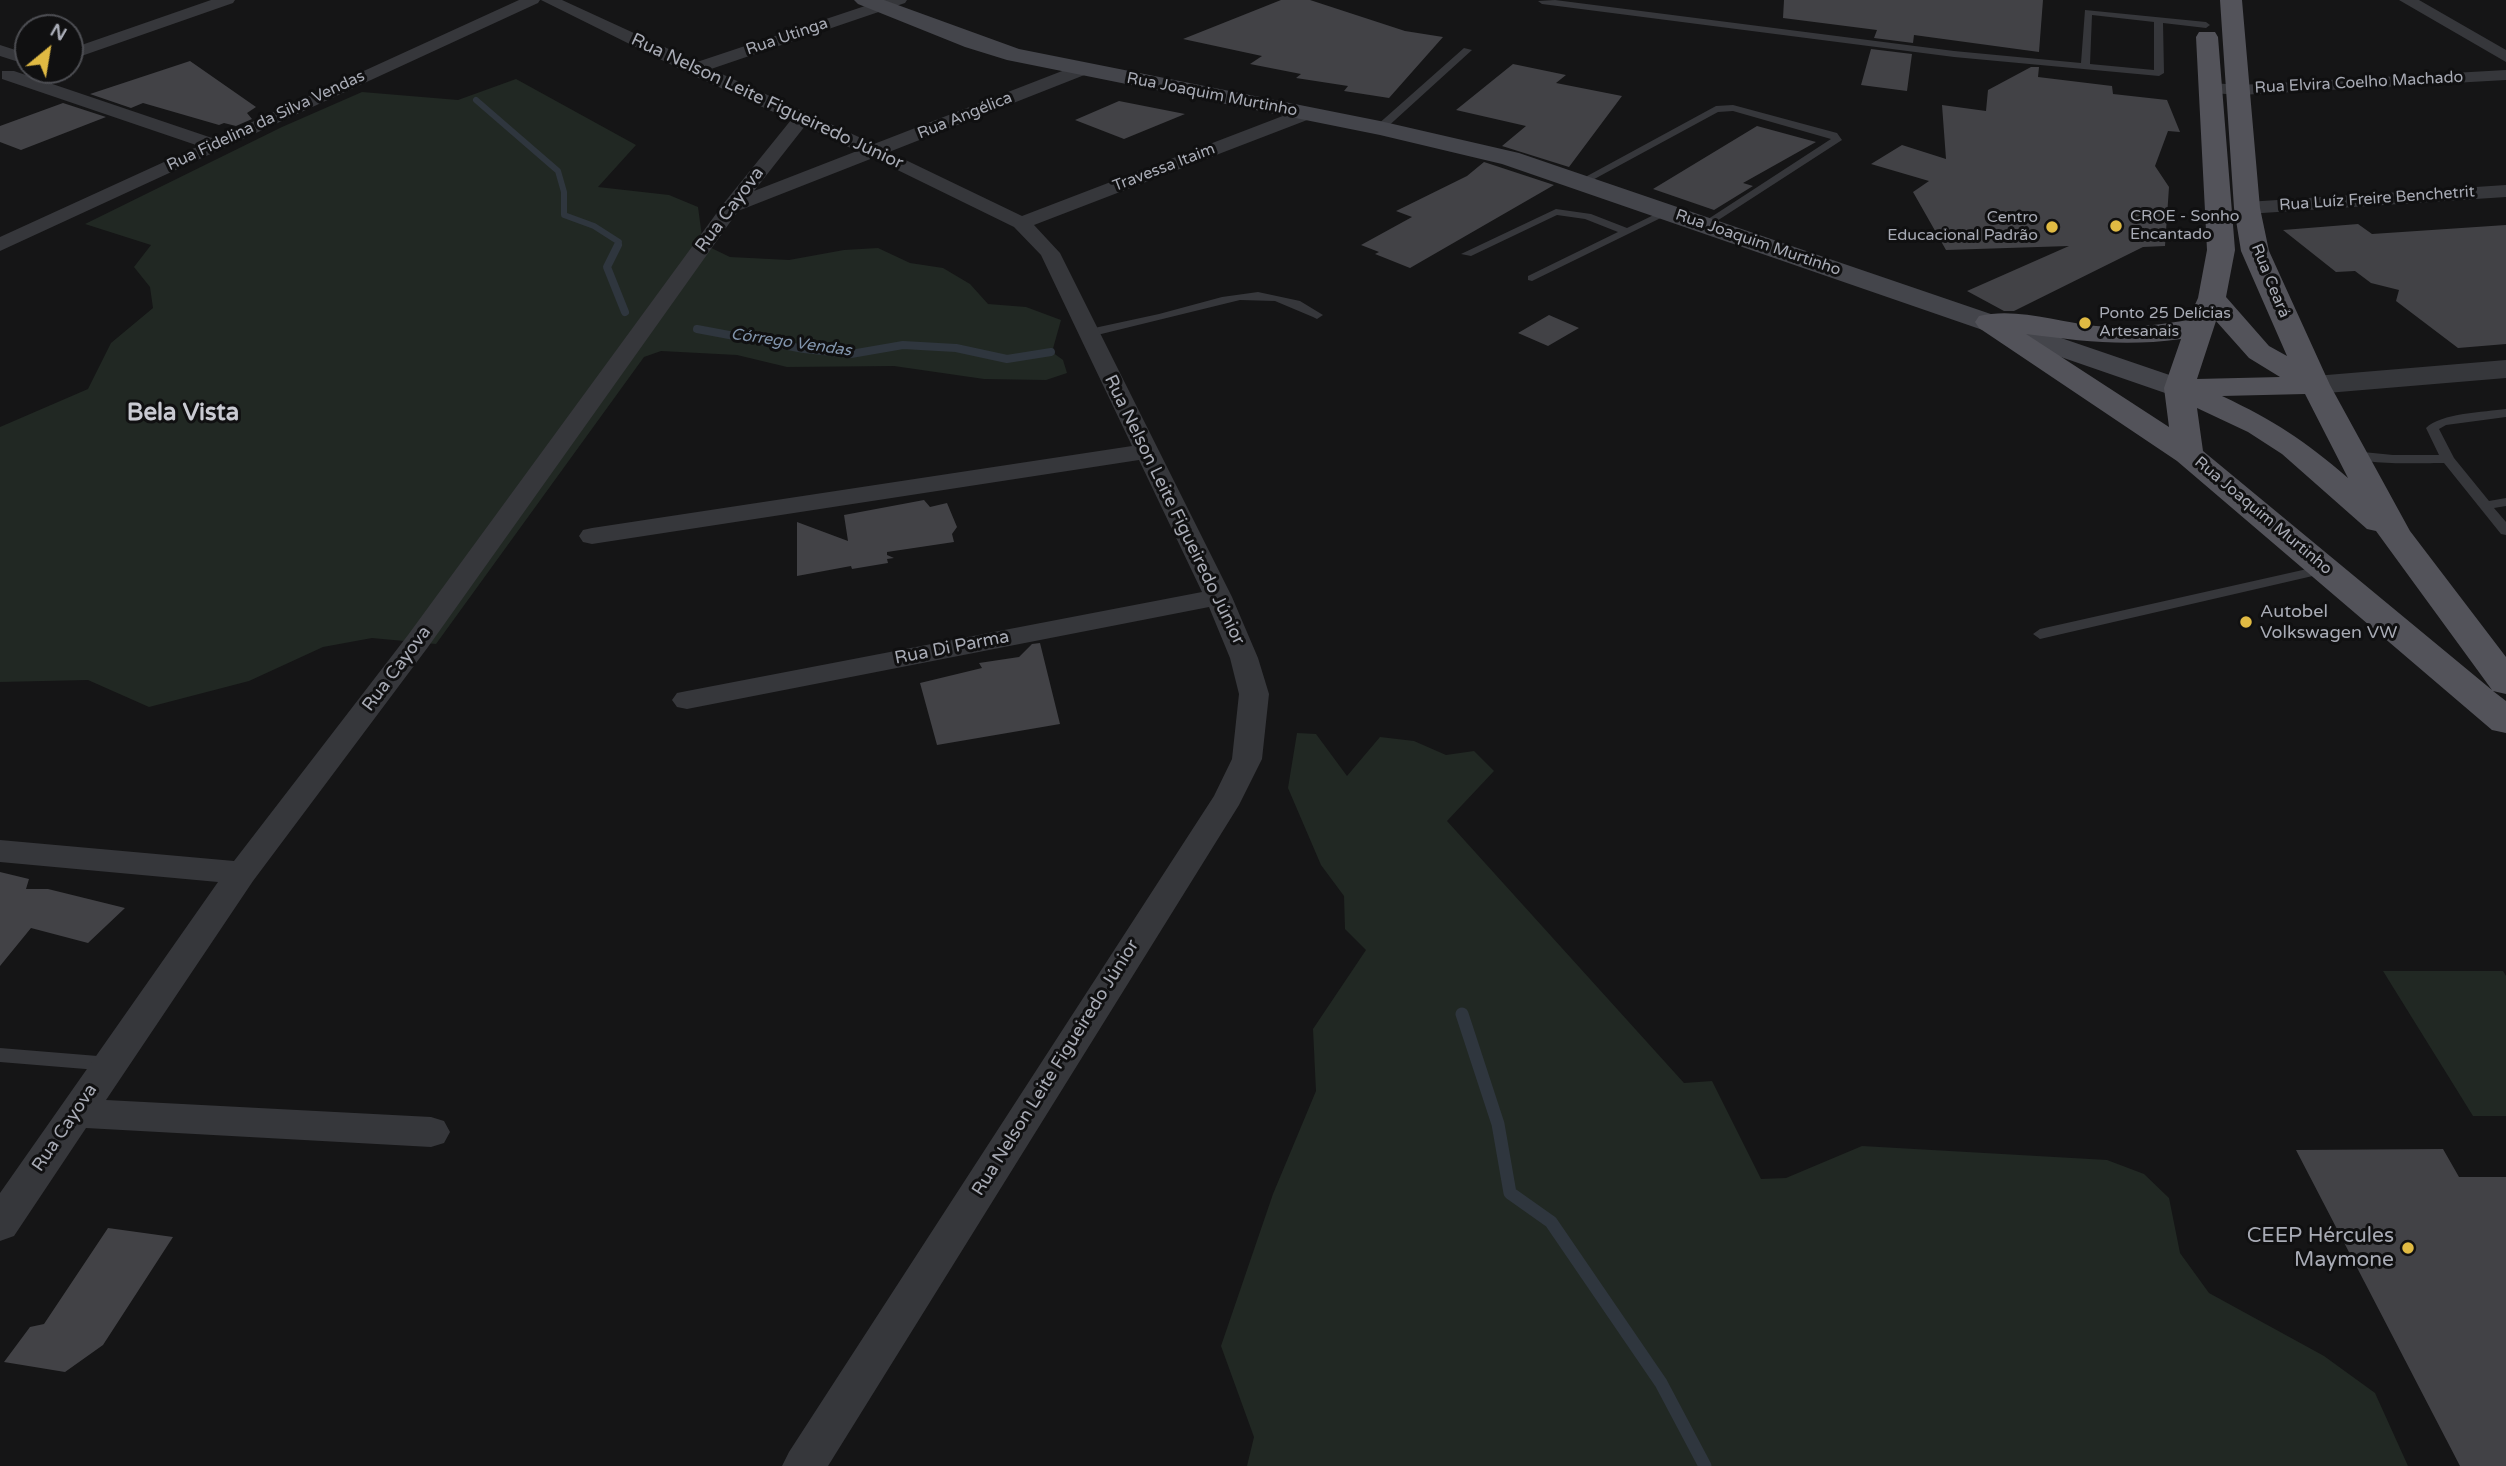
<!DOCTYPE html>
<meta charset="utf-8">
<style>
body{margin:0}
#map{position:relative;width:2506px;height:1466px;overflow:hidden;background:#151516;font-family:"Varela Round",sans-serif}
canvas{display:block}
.north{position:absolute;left:14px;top:14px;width:70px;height:70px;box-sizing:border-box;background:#101011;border:2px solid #4d4e53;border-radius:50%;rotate:30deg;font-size:19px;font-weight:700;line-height:28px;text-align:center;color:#a8abb5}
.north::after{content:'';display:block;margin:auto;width:24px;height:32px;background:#e0ba43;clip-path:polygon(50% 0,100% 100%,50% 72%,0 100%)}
</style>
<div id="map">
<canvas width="2506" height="1466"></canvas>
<div class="north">N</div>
</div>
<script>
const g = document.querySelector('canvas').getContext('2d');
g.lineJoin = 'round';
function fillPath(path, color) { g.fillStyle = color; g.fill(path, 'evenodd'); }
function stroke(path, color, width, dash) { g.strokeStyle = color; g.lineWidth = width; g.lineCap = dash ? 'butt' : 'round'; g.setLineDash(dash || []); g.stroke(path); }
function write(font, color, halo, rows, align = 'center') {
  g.font = font + ' "Varela Round",sans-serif'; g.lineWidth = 6; g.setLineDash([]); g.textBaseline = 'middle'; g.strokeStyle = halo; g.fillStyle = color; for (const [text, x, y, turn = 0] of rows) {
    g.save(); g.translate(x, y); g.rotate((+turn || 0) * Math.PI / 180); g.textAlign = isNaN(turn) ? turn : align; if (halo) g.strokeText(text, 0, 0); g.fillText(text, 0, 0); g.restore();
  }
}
fillPath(new Path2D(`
 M516 79 636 145 598 187 669 195 698 207 703 244 730 257 789 260 844 250 878 248 910 263 943 268 970 284 988 304 1026 307 1061 320 1052 352 1063 360 1067 373 1046 380 984 379 894 366 787 367 737 355 661 351 644 357 436 644 372 638 323 647 249 681 149 707 88 680 0 682V427L88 389 111 343 153 308 150 287 134 267 151 245 85 224 282 127 362 92 458 100Z
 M1297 733 1316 734 1347 776 1380 737 1414 741 1446 755 1474 751 1494 771 1447 821 1684 1083 1712 1081 1761 1179 1786 1178 1862 1146 2107 1160 2144 1174 2169 1198 2180 1253 2209 1293 2324 1356 2375 1393 2408 1466H1247L1254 1437 1221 1346 1273 1194 1316 1091 1313 1029 1366 950 1345 929 1344 896 1321 865 1288 788Z
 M2383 971H2503L2506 976V1116H2473Z`), '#212823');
stroke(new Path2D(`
 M476 100 558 171 564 192V215L594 226 619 242 617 247`), '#2f363e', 6);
stroke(new Path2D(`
 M618 245 607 267 625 312
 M697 329 804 349 851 354 903 345 956 348 1007 359 1051 352`), '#2f363e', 8);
stroke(new Path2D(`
 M1462 1014 1498 1124 1510 1193 1551 1222 1661 1383 1705 1466`), '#2f363e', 13);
fillPath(new Path2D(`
 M1281 0H1310L1405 31 1443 37 1389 98 1344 91 1348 86 1296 78 1301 74 1250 64 1262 56 1183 39Z
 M1784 0H2043L2039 52 1914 35 1913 43 1874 38 1877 30 1783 18Z
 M1871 49 1912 54 1907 91 1861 85Z
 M190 61 256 107 247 113 252 119 236 126 224 123 219 125 143 103 131 108 90 94Z
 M1513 64 1566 75 1556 83 1622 96 1569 167 1502 146 1526 126 1456 110Z
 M2031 67H2039L2038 77 2112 86 2113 94 2167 100 2180 132 2168 131 2155 166 2169 187 2165 246 2143 247 2014 311H2004L1967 291 2069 246 1946 250 1913 192 1929 181 1871 164 1902 145 1946 159 1942 105 1986 111 1988 90Z
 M1119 101 1185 114 1124 139 1075 120Z
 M63 103 106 117 21 150 0 142V126Z
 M1757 126 1816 142 1743 183 1753 186 1714 210 1653 189Z
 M1484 162 1554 185 1410 268 1375 254 1379 252 1361 245 1412 217 1396 211 1467 176Z
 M2358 224 2372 234 2506 225V344L2458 348 2396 301 2399 290 2371 283 2355 271 2336 272 2283 230Z
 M1549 315 1579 328 1548 346 1518 333Z
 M924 500 930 507 947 503 957 527 952 534 954 542 887 552V555L894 558 887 559 888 563 852 569 851 566 797 576V522L848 541 844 515Z
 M1040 643 1060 724 937 745 920 683 982 668 979 663 1019 657 1032 644Z
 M0 872 29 879 26 889H48L125 908 88 943 31 928 0 966Z
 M2443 1149 2459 1177H2506V1466H2460L2296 1150Z
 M108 1228 173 1237 103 1345 65 1372 4 1362 30 1327 44 1324Z`), '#424246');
fillPath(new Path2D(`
 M1555 0 1954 51 2081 63 2085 10 2206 22 2210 25 2206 28 2163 23 2164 73 2159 76 1954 57 1542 4 1538 1ZM2092 15 2154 22V70L2090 64Z
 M1464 48 1472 50 1384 130H1376V126Z
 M1716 106 1733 105 1837 133 1842 140 1706 228 1702 227V223L1831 139 1733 111 1718 112 1587 183 1578 181Z
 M1556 209 1591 214 1627 228 1664 210 1673 212 1532 281 1528 280V276L1618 232 1585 219 1557 215 1471 256 1461 254Z
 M1258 292 1300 301 1323 315 1317 319 1313 317 1275 301 1240 300 1089 337 1083 333 1085 330 1159 314 1222 297Z
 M2506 409V417L2446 425 2439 429 2454 458 2489 501 2506 498V506L2494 508 2506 522V535L2501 534 2444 463C2424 463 2361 466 2346 455L2353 451 2393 455H2439L2426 428C2441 413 2484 412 2506 409Z
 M2325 565 2332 569 2330 572 2040 639 2033 634 2040 629Z
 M0 1048 110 1057 117 1059 119 1064 117 1069 110 1071 0 1062Z`), '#36373b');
fillPath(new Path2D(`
 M211 0H235L233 3 70 60V49Z
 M519 0H540L538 3 0 251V237L199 146 2 79V71H14L215 139Z
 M541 0H562L697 62 883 0H907L905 3 711 69 874 144 1075 66H1087L1090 70 1087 74 889 152 1022 216 1301 109 1308 107 1317 113 1315 117 1034 225 1060 253 1232 597 1258 658 1269 694 1262 759 1239 805 828 1466H782L789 1452 1214 796 1232 759 1239 694 1230 658 1209 607 687 709 677 707 672 700 677 693 687 691 1202 592 1139 460 592 544 583 542 579 536 583 530 592 528 1132 446 1041 255 1014 227 873 158 738 211 428 647 253 881 106 1100 431 1117 444 1121 450 1132 444 1143 431 1147 86 1128 14 1236 0 1241V1193L218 882 0 862V840L234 861 408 635 724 203 791 120 688 73ZM805 126 857 151 754 191Z
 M2399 0H2419L2506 50V62Z
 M0 45 28 54V65L0 56Z
 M2506 70V80L2240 95 2212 93 2203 88 2212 83 2240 85Z
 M2506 185V197L2247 214 2240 212 2237 208 2240 204 2247 202Z`), '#36373b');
fillPath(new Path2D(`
 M2506 360V378L2315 394 2304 391 2300 385 2304 379 2315 376Z`), '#36373b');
fillPath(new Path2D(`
 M854 0H884L1019 49 1380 121 1519 153 2190 382 2194 388 2190 394 2179 397 2168 394 1502 164 1380 135 1007 60 965 47 858 4Z`), '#44454b');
fillPath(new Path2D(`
 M2220 0H2242L2260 208 2269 251 2330 385 2410 531 2506 657V694L2493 691 2506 701V733L2492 730 2177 461 1979 328 1975 322 1979 316C2015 307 2059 322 2096 326 2127 329 2157 325 2188 320L2198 298 2207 250 2196 37 2199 32H2215L2218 37 2235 250 2226 297 2269 346 2287 356 2241 251 2234 208ZM2216 321 2249 358 2280 377 2197 379ZM2026 334C2082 341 2124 347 2181 339L2164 388 2169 427ZM2305 394 2348 478C2304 440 2275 421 2222 396ZM2197 408 2248 432 2282 454 2367 529 2376 531 2492 690 2203 451Z`), '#53535a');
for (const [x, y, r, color] of [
 [2116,226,7,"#e0ba43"],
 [2052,227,7,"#e0ba43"],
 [2085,323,7,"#e0ba43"],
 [2246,622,7,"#e0ba43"],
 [2408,1248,7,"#e0ba43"]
]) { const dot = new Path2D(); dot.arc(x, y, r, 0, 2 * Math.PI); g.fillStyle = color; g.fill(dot); stroke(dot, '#101011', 2.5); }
write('16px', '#a8abb5', '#101011', [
 ["Rua Utinga",787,37,-19],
 ["Rua Elvira Coelho Machado",2359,83,-3],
 ["Rua Joaquim Murtinho",1212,95,11],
 ["Rua Angélica",965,116,-22],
 ["Rua Fidelina da Silva Vendas",266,121,-25],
 ["Travessa Itaim",1164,168,-21],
 ["Rua Luíz Freire Benchetrit",2377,199,-4],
 ["Rua Joaquim Murtinho",1758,243,19],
 ["Rua Ceará",2270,281,68],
 ["Rua Joaquim Murtinho",2263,516,40]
]);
write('16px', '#a8abb5', '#101011', [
 ["CROE - Sonho",2130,217],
 ["Encantado",2130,235],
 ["Centro",2038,218,"right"],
 ["Educacional Padrão",2038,236,"right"],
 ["Ponto 25 Delícias",2099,314],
 ["Artesanais",2099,332]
], 'left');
write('italic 16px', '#8295ad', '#101011', [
 ["Córrego Vendas",791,343,8]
]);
write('18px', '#a8abb5', '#101011', [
 ["Rua Nelson Leite Figueiredo Júnior",767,102,25],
 ["Rua Cayova",730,210,-53],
 ["Rua Nelson Leite Figueiredo Júnior",1174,510,64],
 ["Rua Di Parma",952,648,-11],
 ["Rua Cayova",397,669,-53],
 ["Rua Nelson Leite Figueiredo Júnior",1056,1068,-58],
 ["Rua Cayova",65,1128,-56]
]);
write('18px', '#a8abb5', '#101011', [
 ["Autobel",2260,612],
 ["Volkswagen VW",2260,633]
], 'left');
write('21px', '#a8abb5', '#101011', [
 ["CEEP Hércules",2394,1236],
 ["Maymone",2394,1260]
], 'right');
write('bold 24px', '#c9cad2', '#101011', [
 ["Bela Vista",183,414]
]);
</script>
